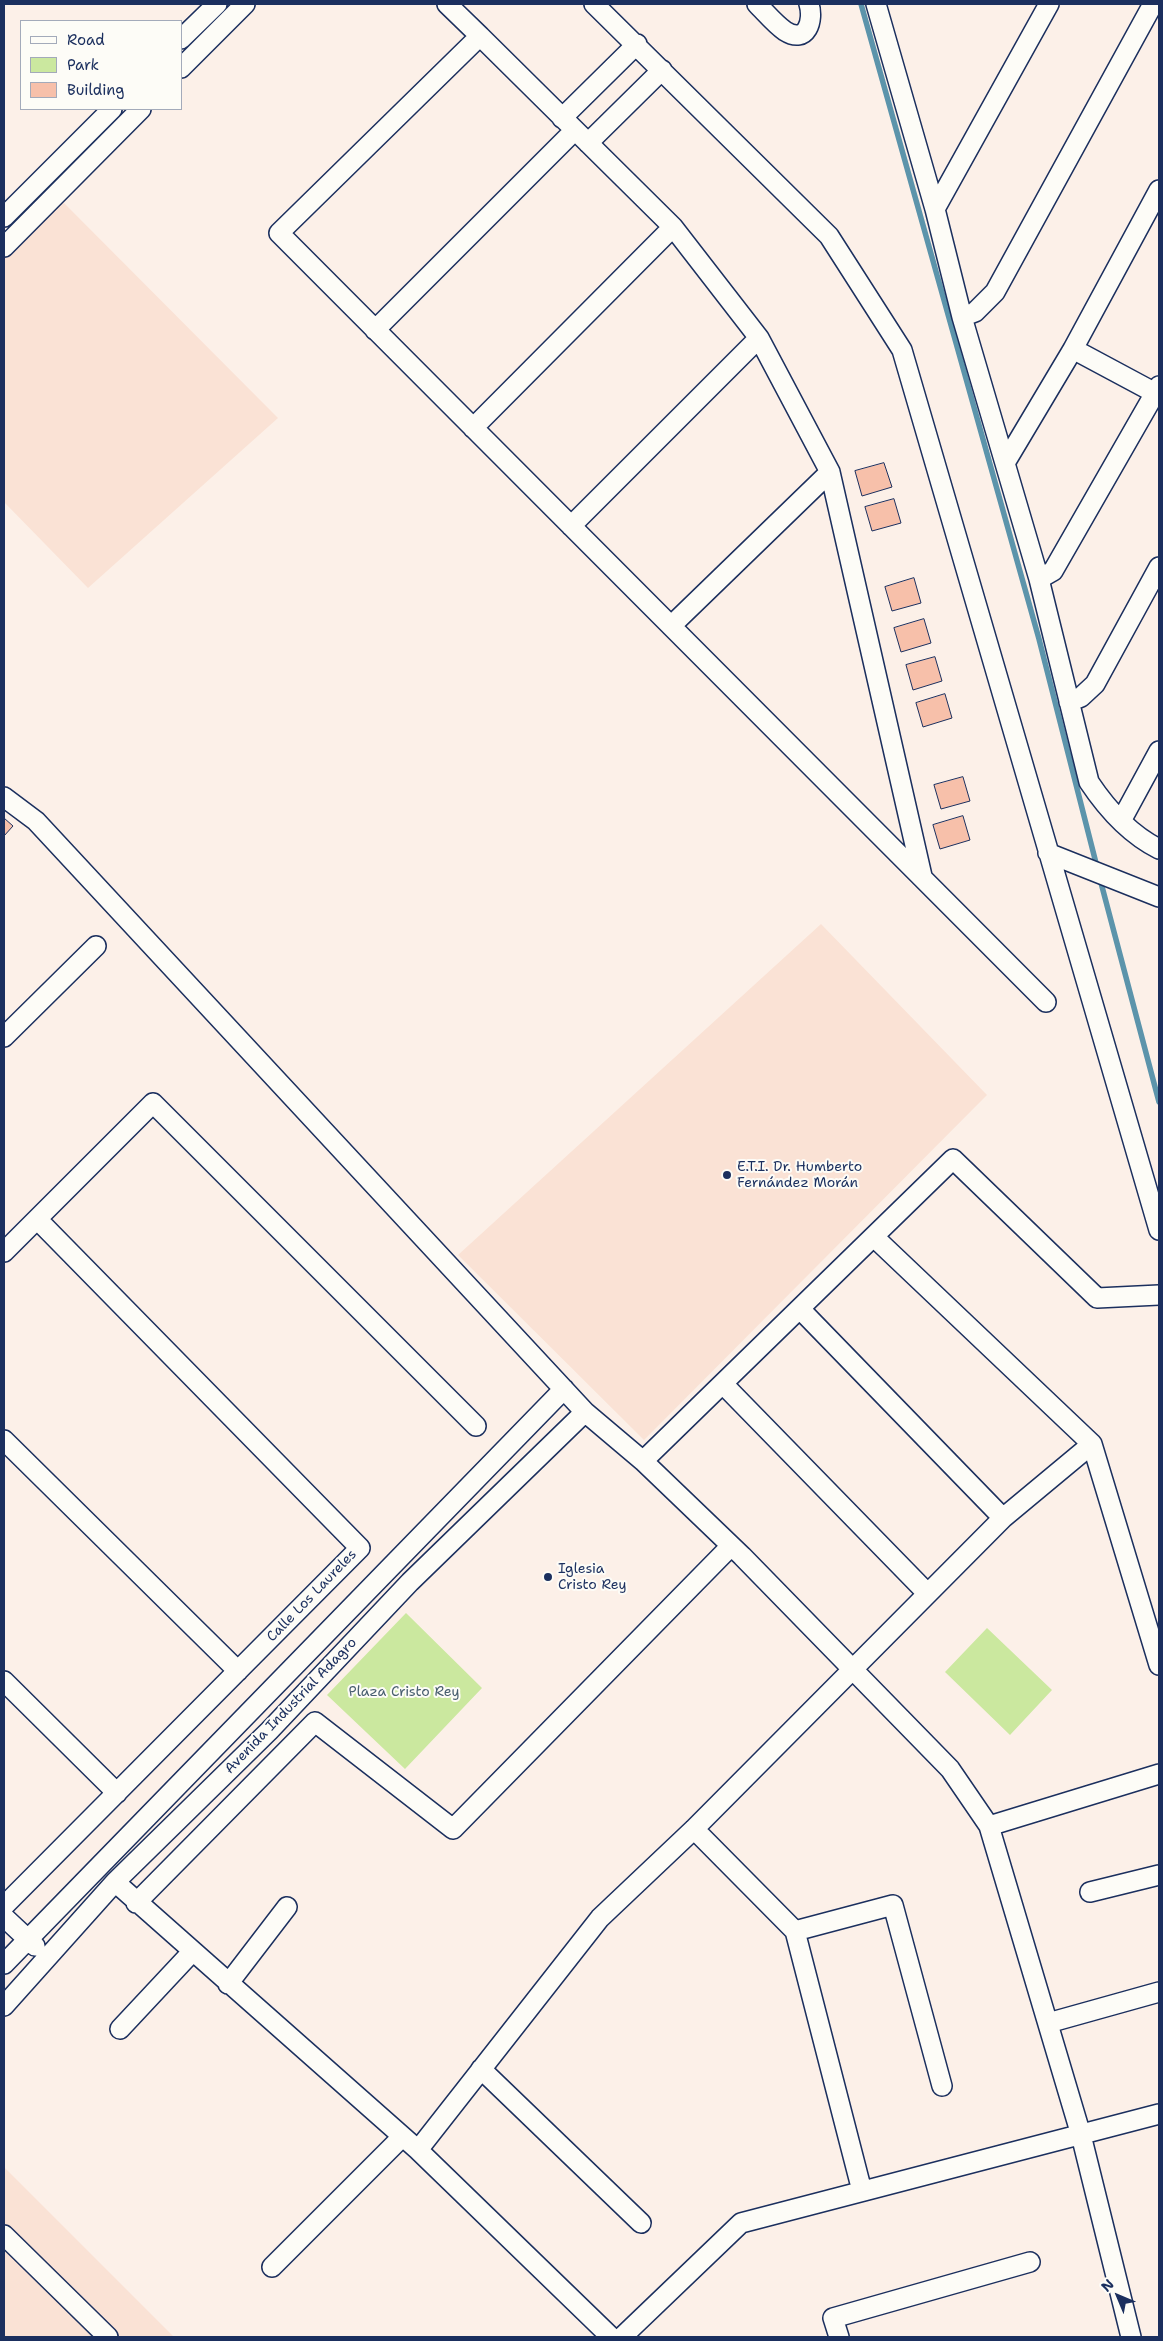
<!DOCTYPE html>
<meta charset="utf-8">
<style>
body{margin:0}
#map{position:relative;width:1163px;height:2341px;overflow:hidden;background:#fcf0e8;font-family:"Shantell Sans",sans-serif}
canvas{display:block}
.frame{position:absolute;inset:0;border:5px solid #1b2f5e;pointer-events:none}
.legend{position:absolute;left:20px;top:20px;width:162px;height:90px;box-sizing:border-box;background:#fdfcf7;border:1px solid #a3aaba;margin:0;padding:6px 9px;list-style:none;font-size:15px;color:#1b2f5e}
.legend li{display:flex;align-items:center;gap:10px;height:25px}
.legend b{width:25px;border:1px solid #a3aaba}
.north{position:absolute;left:1093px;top:2271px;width:50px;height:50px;-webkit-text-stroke:4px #fdfcf7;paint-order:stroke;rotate:315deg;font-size:14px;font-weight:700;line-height:20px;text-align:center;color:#1b2f5e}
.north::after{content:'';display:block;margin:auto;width:18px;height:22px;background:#1b2f5e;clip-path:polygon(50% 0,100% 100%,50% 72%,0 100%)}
</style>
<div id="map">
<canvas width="1163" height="2341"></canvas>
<div class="frame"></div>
<ul class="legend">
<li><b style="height:6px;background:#fdfcf7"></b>Road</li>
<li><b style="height:14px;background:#cbe89f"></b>Park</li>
<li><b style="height:14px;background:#f7c0aa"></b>Building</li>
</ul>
<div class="north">N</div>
</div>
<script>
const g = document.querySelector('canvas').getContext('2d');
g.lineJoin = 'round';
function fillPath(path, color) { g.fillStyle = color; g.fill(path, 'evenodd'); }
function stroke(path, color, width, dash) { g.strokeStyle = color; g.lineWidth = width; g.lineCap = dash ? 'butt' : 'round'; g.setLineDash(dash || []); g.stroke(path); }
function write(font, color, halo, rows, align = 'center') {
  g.font = font + ' "Shantell Sans",sans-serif'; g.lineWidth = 4; g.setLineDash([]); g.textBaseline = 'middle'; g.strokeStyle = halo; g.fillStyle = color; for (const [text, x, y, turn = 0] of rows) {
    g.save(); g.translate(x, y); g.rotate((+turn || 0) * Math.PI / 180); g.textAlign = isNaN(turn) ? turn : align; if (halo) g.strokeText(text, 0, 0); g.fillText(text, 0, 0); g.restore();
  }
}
fillPath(new Path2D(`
 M60 199 278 418 88 588 4 502V256Z
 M821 924 987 1095 644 1440 458 1255Z
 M4 2167 174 2337H4Z`), '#fae2d5');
fillPath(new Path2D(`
 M406 1613 482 1688 405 1769 327 1695Z
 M987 1628 1052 1690 1010 1735 945 1672Z`), '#cbe89f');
stroke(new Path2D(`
 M861 4 1039 639 1097 867
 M1100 879 1159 1102`), '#5c94ab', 5.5);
const building = new Path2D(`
 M884 463 892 487 862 496 855 471Z
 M894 499 901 523 872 531 865 507Z
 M914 578 921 603 892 611 885 587Z
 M924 619 931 643 901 652 894 628Z
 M935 657 942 681 913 690 906 665Z
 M945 694 952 718 923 727 916 703Z
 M963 777 970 801 941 809 934 785Z
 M963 816 970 840 940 849 933 825Z
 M4 818 13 826 4 836Z`);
fillPath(building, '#f7c0aa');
stroke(building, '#1b2f5e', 1);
const minor = new Path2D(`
 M447 4 480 36
 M594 4 829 236 902 350 1159 1230
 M757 4C766 13 775 24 785 31 807 45 814 20 809 4
 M876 4 935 209 962 317 1039 579 1089 782C1107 809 1129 834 1159 849
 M181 39 217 4
 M181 68 245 4
 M562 118 637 44
 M588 143 662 70
 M935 209 1049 4
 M4 217 112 109
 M4 247 141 109
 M962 317 975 312 995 292 1153 4
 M375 330 575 130
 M1073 349 1159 395
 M473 428 673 227
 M1005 463 1073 349 1159 190
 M571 526 759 338
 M1039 579 1053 571 1159 386
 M671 626 830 472
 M1069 702 1081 697 1095 684 1159 567
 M4 797 36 821 585 1412 643 1461 742 1556 950 1769 989 1826 1081 2135 1131 2337
 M1121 821 1159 751
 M1048 853 1159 897
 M922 876 830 472 759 338 673 227 480 36 279 233 1046 1002
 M4 1037 96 946
 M874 1237 1092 1444
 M4 1252 153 1103 476 1426
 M800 1309 1003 1518
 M723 1384 927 1593
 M4 1440 238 1671
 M643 1461 953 1159 1097 1298 1159 1295
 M4 1681 117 1793
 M989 1826 1159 1774
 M694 1829 795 1931 862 2191
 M115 1882 418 2150 611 2337
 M1090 1892 1159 1875
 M136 1903 315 1722 453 1829 731 1546
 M4 1906 360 1548 37 1219
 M4 1917 35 1946
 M795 1931 893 1905 942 2086
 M4 1964 564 1389
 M228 1984 287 1907
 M4 2006 115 1882 269 1731 410 1582 585 1412
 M1048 2023 1159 1992
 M120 2029 192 1952
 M481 2069 641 2223
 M418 2150 600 1918 694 1829 1003 1518 1092 1444 1159 1665
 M4 2235 108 2337
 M272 2267 402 2137
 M622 2337 741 2223 1159 2114
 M839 2337 833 2318 1030 2262`);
stroke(minor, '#1b2f5e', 22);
stroke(minor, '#fdfcf7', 19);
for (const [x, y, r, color] of [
 [727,1175,5,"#1b2f5e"],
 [548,1577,5,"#1b2f5e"]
]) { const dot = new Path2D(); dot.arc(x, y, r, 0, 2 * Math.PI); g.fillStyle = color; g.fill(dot); stroke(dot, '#fdfcf7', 2); }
write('14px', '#1b2f5e', '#fdfcf7', [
 ["E.T.I. Dr. Humberto",737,1167],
 ["Fernández Morán",737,1183],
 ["Iglesia",558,1569],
 ["Cristo Rey",558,1585]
], 'left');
write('14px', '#1b2f5e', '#fdfcf7', [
 ["Calle Los Laureles",312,1596,-46],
 ["Avenida Industrial Adagro",291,1706,-46]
]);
write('14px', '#475d6e', '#fdfcf7', [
 ["Plaza Cristo Rey",404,1692]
]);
</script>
